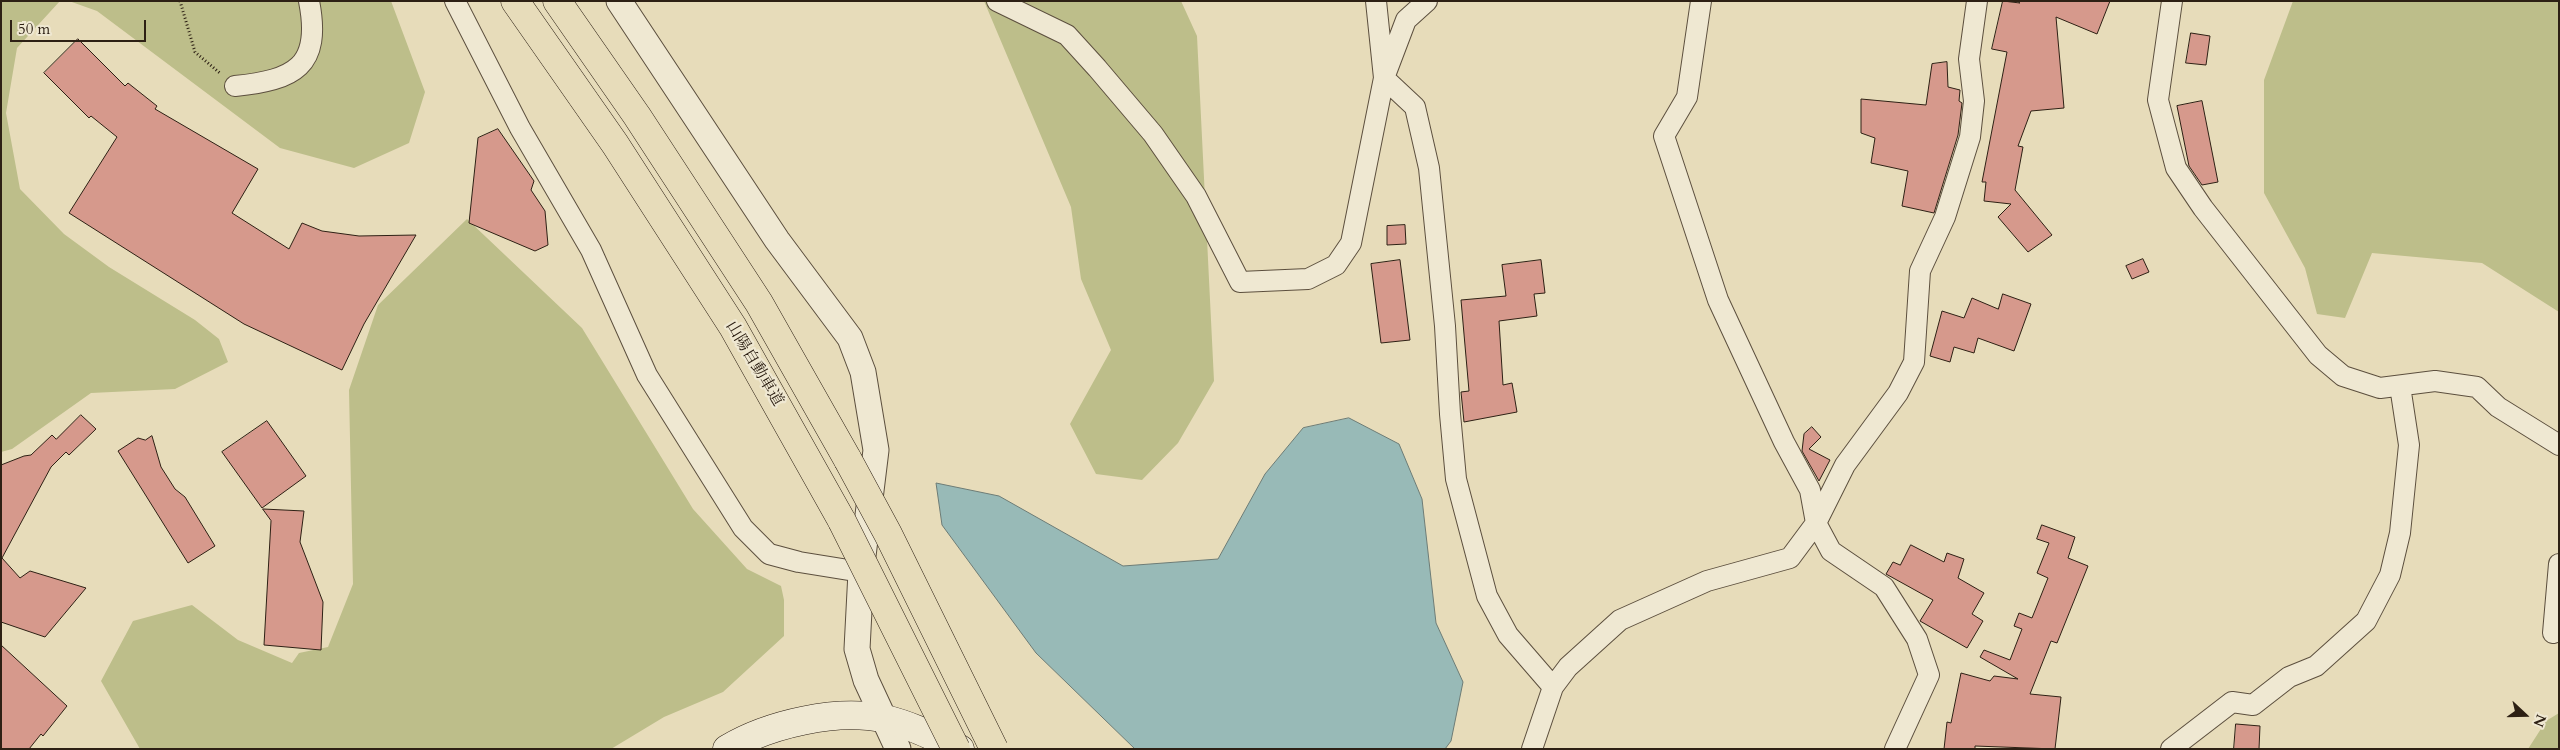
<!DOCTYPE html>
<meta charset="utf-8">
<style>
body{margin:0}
#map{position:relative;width:2560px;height:750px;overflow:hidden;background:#e7dcba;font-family:Cardo,serif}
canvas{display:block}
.frame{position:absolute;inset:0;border:2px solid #2d2014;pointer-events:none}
.north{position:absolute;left:2500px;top:690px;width:50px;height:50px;-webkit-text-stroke:4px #efe8d2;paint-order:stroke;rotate:111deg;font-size:14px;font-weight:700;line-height:20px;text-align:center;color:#2d2014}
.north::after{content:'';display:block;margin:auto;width:18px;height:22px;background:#2d2014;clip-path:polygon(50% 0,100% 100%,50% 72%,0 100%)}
.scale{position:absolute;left:10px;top:20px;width:136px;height:22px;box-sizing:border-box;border:2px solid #2d2014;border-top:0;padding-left:6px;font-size:15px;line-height:18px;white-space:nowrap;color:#2d2014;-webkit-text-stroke:4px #efe8d2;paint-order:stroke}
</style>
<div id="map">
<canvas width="2560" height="750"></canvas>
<div class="frame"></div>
<div class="north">N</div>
<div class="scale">50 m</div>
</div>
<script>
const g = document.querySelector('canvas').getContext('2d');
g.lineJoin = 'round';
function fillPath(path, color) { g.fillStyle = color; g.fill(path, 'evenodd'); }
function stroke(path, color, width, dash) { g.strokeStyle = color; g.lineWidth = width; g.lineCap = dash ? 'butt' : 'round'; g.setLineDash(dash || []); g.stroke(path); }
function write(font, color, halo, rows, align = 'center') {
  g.font = font + ' Cardo,"Noto Serif JP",serif'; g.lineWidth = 4.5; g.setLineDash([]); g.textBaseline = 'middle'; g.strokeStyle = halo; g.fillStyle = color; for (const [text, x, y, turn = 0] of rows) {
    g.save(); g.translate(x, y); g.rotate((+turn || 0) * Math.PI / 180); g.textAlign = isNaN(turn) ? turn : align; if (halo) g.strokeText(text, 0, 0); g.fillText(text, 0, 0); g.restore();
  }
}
fillPath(new Path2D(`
 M1 1H60L17 48 6 113 20 189 64 234 109 267 195 320 219 339 228 362 175 389 91 393 12 449 1 452Z
 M69 1H391L425 92 409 143 354 168 280 148 97 11Z
 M984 1H1181L1197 36 1214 381 1178 443 1142 480 1096 474 1070 424 1111 350 1081 279 1071 207Z
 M2293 1H2559V312L2482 263 2372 253 2345 318 2317 314 2305 268 2264 193V80Z
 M467 219 582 328 693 509 747 569 781 586 784 600V636L723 692 664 717 611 749H140L101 681 133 621 192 605 238 640 292 663 299 653 328 647 353 584 349 390 378 305Z
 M2559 713V749H2528L2546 721Z`), '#bdbe8a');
const water = new Path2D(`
 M1349 418 1399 444 1422 499 1436 623 1463 682 1451 741 1445 749H1135L1036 653 942 525 936 483 999 496 1123 566 1218 559 1265 474 1303 428Z`);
fillPath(water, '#98bab7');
stroke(water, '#6d7c76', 1);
const building = new Path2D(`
 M2003 1 2020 3 2017 1H2110L2097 34 2056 17 2064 108 2031 111 2018 146 2023 147 2015 190 2052 235 2028 252 1998 217 2011 204 1984 201 1986 182H1982L2007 52 1992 49Z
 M2191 33 2210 36 2206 65 2186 63Z
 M78 39 125 86 128 83 157 106 155 109 258 169 232 213 289 249 302 223 322 231 359 236 416 235 364 324 342 370 244 324 69 213 117 137 91 116 89 118 44 73Z
 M1947 62 1948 87 1960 90 1959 101 1962 103 1958 135 1934 213 1902 206 1908 171 1871 163 1875 138 1861 133V99L1926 105 1932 64Z
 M2202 101 2218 182 2202 185 2189 166 2177 106Z
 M498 129 534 181 531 190 545 211 548 245 535 251 469 223 478 138Z
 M1405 225 1406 244 1387 245V226Z
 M2143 259 2149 272 2132 279 2126 266Z
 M1400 260 1410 340 1381 343 1371 264Z
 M1541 260 1545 293 1534 294 1537 316 1499 321 1503 385 1512 383 1517 412 1464 422 1461 392 1469 391 1461 300 1506 296 1502 265Z
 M2003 294 2031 304 2014 351 1978 338 1974 353 1954 347 1950 362 1930 356 1942 311 1964 318 1972 298 1998 309Z
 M81 415 96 429 69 455 66 452 51 467 2 558 20 578 30 571 86 588 45 637 1 622V465L24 456 31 455 52 435 56 439Z
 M267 421 306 476 262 508 222 452Z
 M1812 427 1821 437 1809 449 1830 460 1819 481 1802 451 1804 434Z
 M152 436 161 467 175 489 185 497 215 546 188 563 118 451 138 438 145 440Z
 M263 509 304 511 300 542 323 602 321 650 264 645 271 521Z
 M2042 525 2075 537 2068 558 2088 566 2057 643 2051 641 2030 694 2061 697 2055 749 1975 746V749H1944L1947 722 1951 723 1961 673 1990 681 1994 676 2018 679 1980 657 1984 650 2010 660 2022 629 2014 626 2019 613 2032 618 2048 578 2037 573 2049 543 2037 539Z
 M1911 545 1944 562 1947 553 1964 559 1958 578 1984 593 1972 614 1983 621 1967 648 1920 621 1933 600 1886 574 1893 562 1900 565Z
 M1 645 67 706 43 736 41 734 29 749H1Z
 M2236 724 2260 726 2259 749H2234Z`);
fillPath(building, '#d6998c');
stroke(building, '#2d2014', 1);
const minor = new Path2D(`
 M455 1 520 128 591 250 647 375 743 528 769 554 799 562 861 572
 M997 1 1067 35 1097 68 1153 134 1196 196 1240 282 1308 279 1336 265 1351 243 1384 78 1406 20 1427 1
 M1376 1 1384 78 1415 107 1429 168 1445 326 1450 414 1456 479 1487 596 1508 635 1553 687
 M1701 1 1687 97 1664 136 1718 300 1784 442 1810 490 1816 523 1831 551 1884 587 1917 639 1929 675 1895 749
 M2172 1 2158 100 2176 168 2203 208 2318 355 2343 376 2380 388 2435 381 2477 387 2498 407 2559 445
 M235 86C294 80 322 67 309 1
 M2559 564 2553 633 2559 631
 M1532 749 1553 687 1568 667 1620 620 1707 581 1790 558 1816 523 1845 465 1898 393 1914 362 1920 271 1945 217 1970 137 1974 101 1969 59 1977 1
 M2171 749 2232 702 2253 705 2289 677 2316 666 2366 621 2390 575 2400 533 2409 445 2400 386`);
const tertiary = new Path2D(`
 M619 1 777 240 850 338 863 372 876 450 861 572 857 649 866 680 898 749`);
const secondary = new Path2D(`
 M727 749C769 724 838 708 885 719 911 725 936 738 960 749`);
const motorway = new Path2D(`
 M515 1 615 144 733 327 842 521
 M557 1 637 116 759 303 848 460`);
stroke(minor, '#5c4f3e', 22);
stroke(tertiary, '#5c4f3e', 27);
stroke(secondary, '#2d2014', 29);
stroke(motorway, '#2d2014', 29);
stroke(new Path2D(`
 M180 1 195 52 221 74`), '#2d2014', 3, [1, 2.5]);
stroke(minor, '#efe8d2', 20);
stroke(tertiary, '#efe8d2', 25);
stroke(secondary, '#efe8d2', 28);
stroke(motorway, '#e7dcba', 28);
const motorwayBridge = new Path2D(`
 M848 460 888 534 994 749
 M842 521 956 749`);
stroke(motorwayBridge, '#2d2014', 29, []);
stroke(motorwayBridge, '#e7dcba', 28);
write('16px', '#2d2014', '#efe8d2', [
 ["山陽自動車道",754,364,59]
]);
</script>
